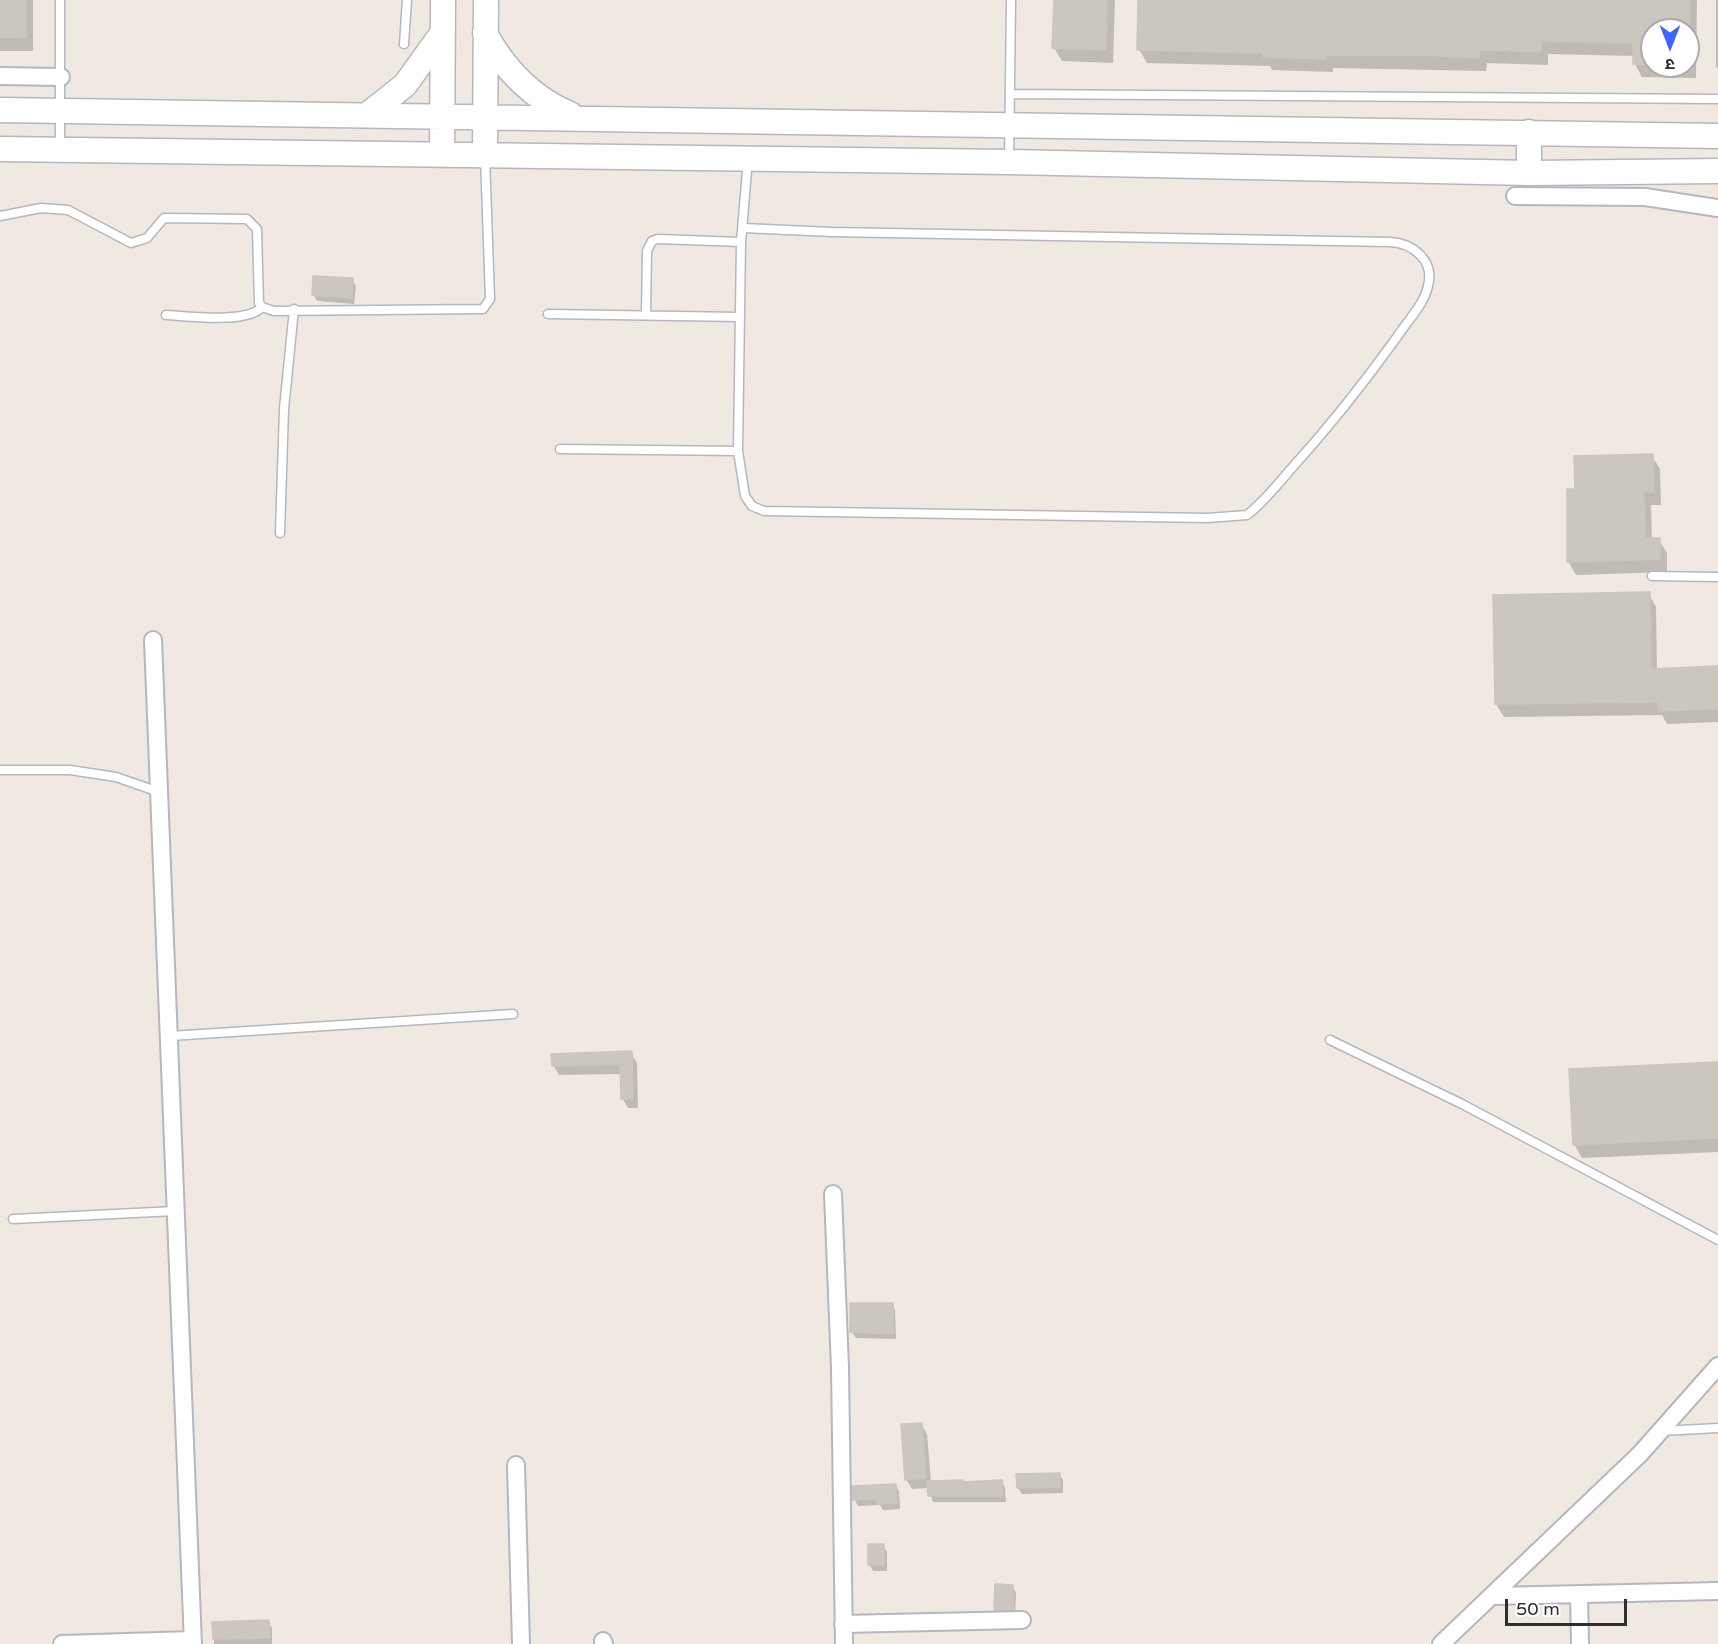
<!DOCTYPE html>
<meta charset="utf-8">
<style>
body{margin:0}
#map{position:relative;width:1718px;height:1644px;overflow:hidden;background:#efe9e1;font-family:"Varela Round","Noto Sans Devanagari",sans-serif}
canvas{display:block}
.north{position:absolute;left:1640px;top:18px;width:60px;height:60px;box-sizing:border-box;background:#fff;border:2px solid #ababab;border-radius:50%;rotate:180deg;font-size:16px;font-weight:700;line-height:24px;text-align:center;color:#2e2e2e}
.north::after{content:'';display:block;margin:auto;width:21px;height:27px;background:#4264fb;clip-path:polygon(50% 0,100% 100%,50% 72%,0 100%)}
.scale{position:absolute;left:1505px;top:1599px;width:122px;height:27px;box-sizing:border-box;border:3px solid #2e2e2e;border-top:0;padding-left:8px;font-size:18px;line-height:21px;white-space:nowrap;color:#2e2e2e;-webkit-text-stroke:4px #fff;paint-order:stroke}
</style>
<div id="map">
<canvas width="1718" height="1644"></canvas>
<div class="north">उ</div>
<div class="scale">50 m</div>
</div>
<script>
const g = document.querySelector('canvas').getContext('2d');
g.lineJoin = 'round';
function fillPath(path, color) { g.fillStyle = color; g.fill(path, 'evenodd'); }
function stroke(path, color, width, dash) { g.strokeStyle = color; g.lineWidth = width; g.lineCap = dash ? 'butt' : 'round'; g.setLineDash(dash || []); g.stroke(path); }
fillPath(new Path2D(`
 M0 0H33V51H0Z
 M1055 0H1115L1113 63 1062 61 1054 48Z
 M1139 0H1697L1696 78 1642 77 1635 64V56L1548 54V65L1487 63 1486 71 1333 68V72L1272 70 1270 66 1147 63 1139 49ZM1652 30H1688V66H1652Z
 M1716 0H1718V69L1716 66Z
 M352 280 356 286 354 304 317 301 314 295Z
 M1652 456 1660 469 1661 505H1651L1652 540H1659L1667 553V572L1576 575 1568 561Z
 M1649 594 1656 607 1657 670 1718 667V722L1667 724 1662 715 1504 717 1496 704Z
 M631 1053 637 1063 638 1108H628L622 1098 621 1074 559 1075 553 1065Z
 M1718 1064V1152L1582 1158 1574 1144Z
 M892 1304 895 1310 896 1339 856 1338 852 1332Z
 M921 1424 927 1434 931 1482 1002 1481 1005 1488 1006 1502H933L929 1488 912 1489 906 1479Z
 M1059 1474 1063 1480V1493L1022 1494 1018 1488V1475Z
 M896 1485 899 1491 900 1509 883 1510 880 1505 858 1506 854 1499Z
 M883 1546 887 1552V1571H873L869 1564Z
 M1012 1586 1016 1593 1015 1616H999L996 1610Z
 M268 1622 272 1628V1644H214V1624Z`), '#0003');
const building = new Path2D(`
 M0 0H26V38L0 37Z
 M1054 0H1107L1106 50 1052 48Z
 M1138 0H1690L1689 30H1652V65L1633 64V43L1542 41 1541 52 1480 50 1479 58 1424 55H1326V59L1263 57V53L1137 50Z
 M313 276 353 278 352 298 312 295Z
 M1653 454 1654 492H1644L1645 538H1660V559L1567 562V489H1575L1574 456Z
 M1650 592 1651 669 1718 666V709L1658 711V702L1495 704 1493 595Z
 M632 1051 633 1099H621L620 1064 552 1066 551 1054Z
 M1718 1062V1138L1573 1145 1569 1069Z
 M850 1303H893V1334L850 1332Z
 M922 1423 926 1478 905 1480 901 1424Z
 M1060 1473V1487L1017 1488 1016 1474Z
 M963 1480V1482L1002 1480 1003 1496H928L927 1481Z
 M896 1484 897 1503 877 1504V1499L852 1500V1486Z
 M868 1544H884V1565H868Z
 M995 1584 1013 1585V1610H994Z
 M269 1620 270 1638 213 1639 212 1622Z`);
fillPath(building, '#cbc7bf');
stroke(building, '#cbc5ba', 1.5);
const lane = new Path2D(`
 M404 44 407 0
 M1010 94 1718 99
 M60 147V0
 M1009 162 1011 0
 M0 216 41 208 68 210 131 243 147 238 164 218 247 219 257 229 259 303 262 307
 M743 228 832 232 1390 242C1412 243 1435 260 1428 286 1424 305 1407 321 1397 337 1364 383 1330 426 1291 469 1277 485 1264 502 1247 515L1207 518 764 511 752 506 745 496 738 451 741 242 748 159
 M262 307 274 311 483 309 490 299 485 157
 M548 314 740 317
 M166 315C188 316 247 324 262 307
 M646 315 647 251 652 241 658 239 741 242
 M560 449 738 451
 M280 533 284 409 294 309
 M1652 576 1718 577
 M0 770H70L116 777 159 792
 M170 1036 513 1014
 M1330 1040 1462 1104 1718 1240
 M13 1219 175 1211
 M1662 1431 1718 1428`);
const street = new Path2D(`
 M0 76 61 77
 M1515 196 1645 197 1718 208
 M153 640 193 1644
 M833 1194 840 1368 844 1644
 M516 1465 521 1644
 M1579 1594 1580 1644
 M1494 1596 1718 1591
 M843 1624 1022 1620
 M603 1641 604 1644
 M62 1644 192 1640
 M1441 1644 1640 1454 1718 1366`);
const secondary = new Path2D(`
 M485 33C503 68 533 99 570 114
 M0 110 1718 136
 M367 115 405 85 443 32
 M1529 132V173
 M0 149 1009 162 1529 173 1718 171
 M442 155 443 0
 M485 155 486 0`);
stroke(lane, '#b4b7c1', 11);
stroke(street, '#b4b7c1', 20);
stroke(secondary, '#b4b7c1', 27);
stroke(lane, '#fff', 8);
stroke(street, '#fff', 16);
stroke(secondary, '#fff', 24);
</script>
